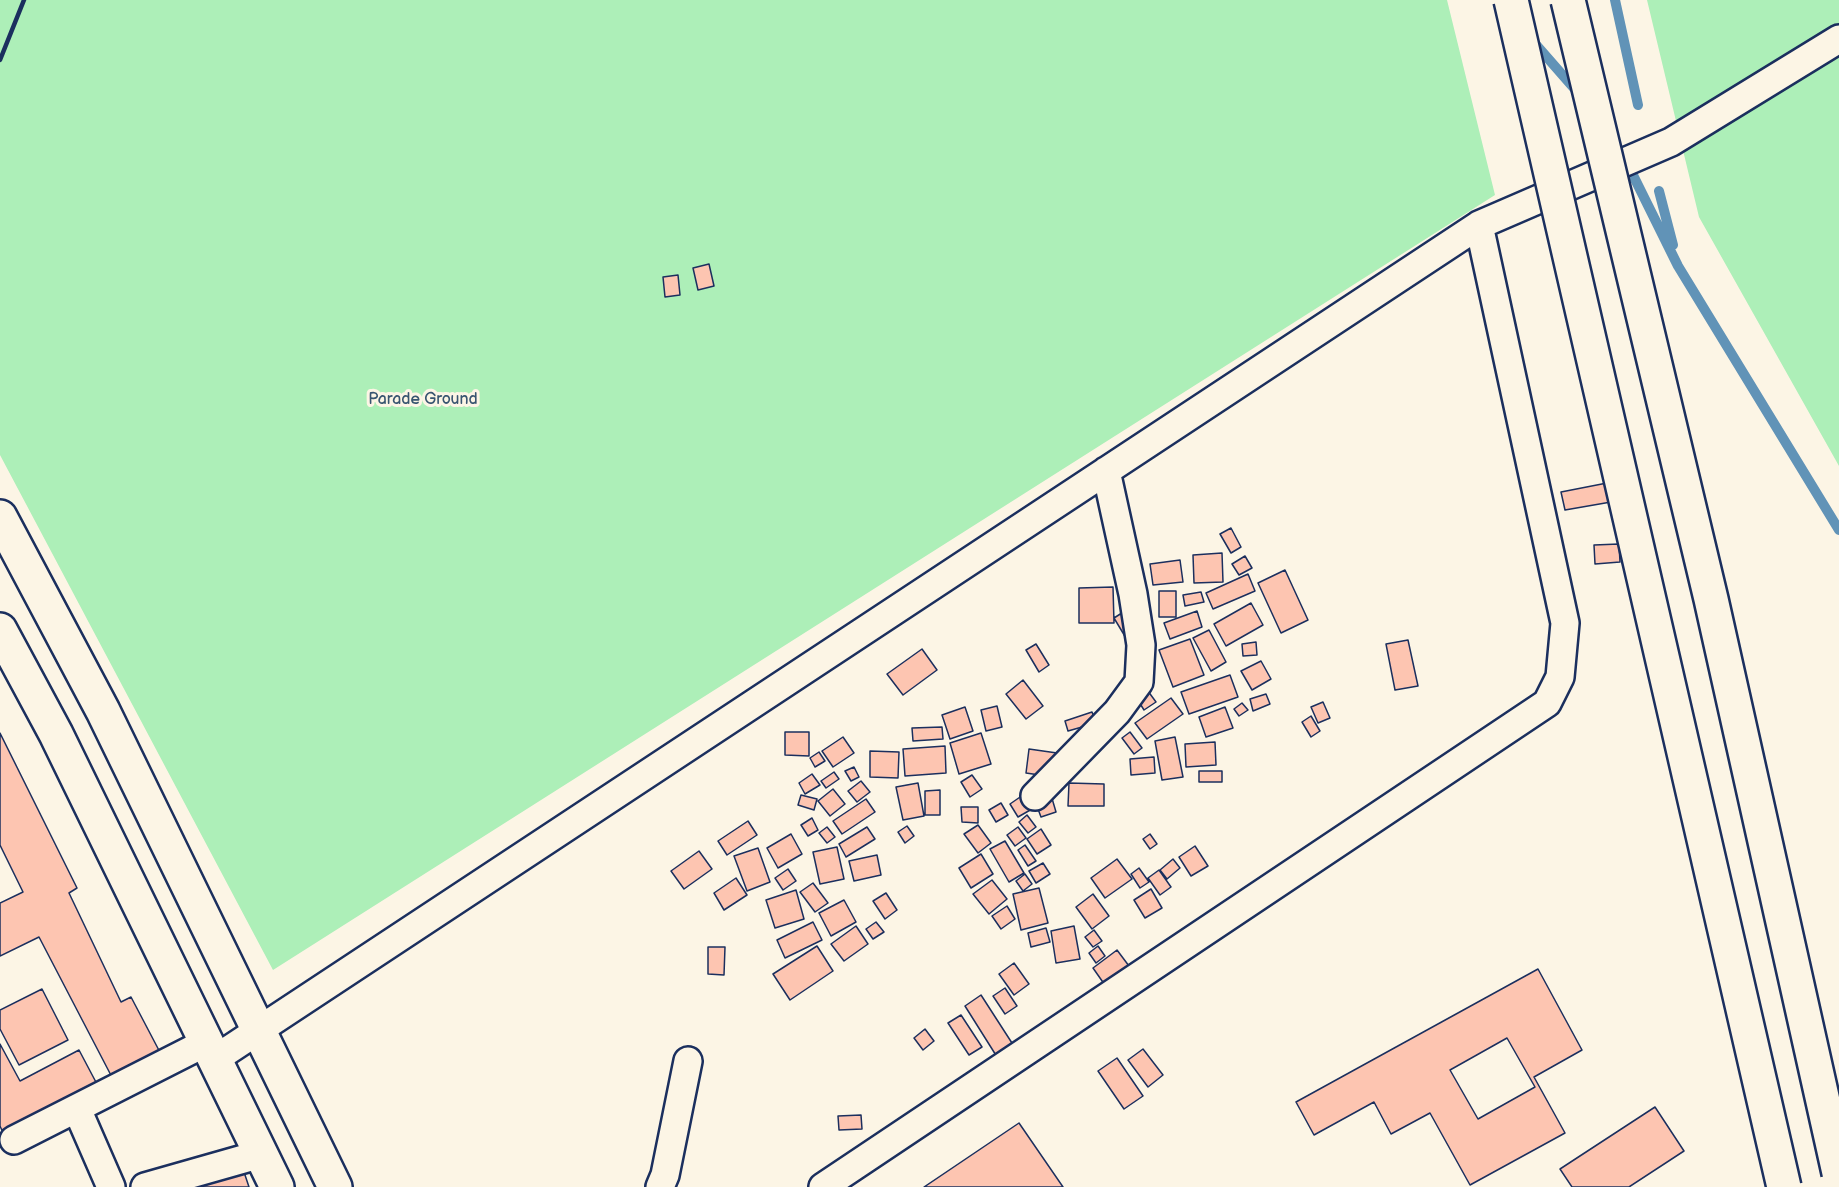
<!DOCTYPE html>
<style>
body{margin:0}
canvas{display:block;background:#fcf5e5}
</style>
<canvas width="1839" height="1187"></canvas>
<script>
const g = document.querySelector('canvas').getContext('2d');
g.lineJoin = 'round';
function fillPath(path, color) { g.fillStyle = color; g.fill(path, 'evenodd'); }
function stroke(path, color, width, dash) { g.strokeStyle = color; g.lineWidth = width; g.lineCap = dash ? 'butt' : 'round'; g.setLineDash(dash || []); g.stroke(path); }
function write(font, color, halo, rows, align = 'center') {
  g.font = font + ' "Balsamiq Sans",sans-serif'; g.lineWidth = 6; g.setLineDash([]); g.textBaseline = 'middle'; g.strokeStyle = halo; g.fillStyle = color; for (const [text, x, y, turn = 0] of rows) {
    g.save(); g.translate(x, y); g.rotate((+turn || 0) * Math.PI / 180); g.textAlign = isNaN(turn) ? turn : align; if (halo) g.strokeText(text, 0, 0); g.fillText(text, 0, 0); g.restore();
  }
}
fillPath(new Path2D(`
 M0 0H1447L1495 195 273 970 0 455Z
 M1647 0H1839V466L1699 217Z`), '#adefb8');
stroke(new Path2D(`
 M1615 0 1638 105
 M1531 39 1580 95
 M1626 161 1678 266 1839 530
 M1659 191 1673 245`), '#6193b7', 10);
const building = new Path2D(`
 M709 264 714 286 698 290 693 268Z
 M678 275 680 295 665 297 663 277Z
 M1607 483 1611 502 1565 510 1561 492Z
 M1231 528 1241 547 1231 553 1220 534Z
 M1619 544 1620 562 1595 564 1594 545Z
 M1222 553 1223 582 1194 583 1193 555Z
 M1245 556 1252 568 1239 575 1232 564Z
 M1180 560 1183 582 1153 585 1150 564Z
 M1285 570 1308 620 1281 633 1258 583Z
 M1248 574 1255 591 1213 609 1206 593Z
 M1113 587 1114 623H1079V588Z
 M1159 591H1176V617H1159Z
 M1201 592 1204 602 1185 606 1183 595Z
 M1251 603 1263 625 1226 646 1214 624Z
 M1125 611 1137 631 1126 638 1114 618Z
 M1197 611 1202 627 1170 639 1164 623Z
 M1209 630 1226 662 1211 671 1193 638Z
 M1190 639 1204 675 1173 687 1159 650Z
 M1408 640 1418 686 1395 690 1386 644Z
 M1256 642 1257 655 1243 656 1242 644Z
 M1036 644 1049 665 1039 672 1026 650Z
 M922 649 937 670 903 695 887 674Z
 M1261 661 1271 679 1252 690 1241 671Z
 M1230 675 1238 697 1189 714 1181 692Z
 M1023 680 1043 706 1026 719 1006 694Z
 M1145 687 1156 702 1144 710 1134 694Z
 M1266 694 1270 704 1253 711 1250 699Z
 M1171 698 1183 714 1147 739 1135 723Z
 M1323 702 1330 718 1318 723 1311 707Z
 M1242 703 1248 710 1239 716 1234 709Z
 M997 706 1002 727 986 731 981 710Z
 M965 707 973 731 950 739 942 715Z
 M1225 707 1233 728 1206 737 1199 717Z
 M1092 712 1096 723 1068 731 1065 721Z
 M1311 716 1320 731 1311 737 1302 722Z
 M942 727 943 739 913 741 912 728Z
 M785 732H809V756L785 755Z
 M1130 732 1142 748 1134 754 1122 738Z
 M0 733 77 888 69 893 121 1002 131 997 163 1058 115 1083 39 937 0 956V903L23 892 0 845Z
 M981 733 991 764 959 774 950 743Z
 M843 737 854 753 833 767 822 751Z
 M1175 737 1183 777 1162 780 1155 741Z
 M1215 742 1216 765 1186 767 1185 744Z
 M945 746 946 773 905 776 903 749Z
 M1029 749 1057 753 1053 777 1026 773Z
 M870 751 899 752 898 778 870 777Z
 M819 752 825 761 815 767 810 758Z
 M1154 757 1155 773 1131 775 1130 759Z
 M854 767 859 777 851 781 845 771Z
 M1199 771H1222V782H1199Z
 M834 772 839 779 826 788 821 781Z
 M812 774 820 785 805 794 799 783Z
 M972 775 982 789 970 797 961 782Z
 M861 781 870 792 857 802 848 791Z
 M918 783 924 816 903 820 896 787Z
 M1069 783 1104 784V806H1068Z
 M833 789 845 804 830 816 818 801Z
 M940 790V815H925V791Z
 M801 795 817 799 814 810 798 805Z
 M1023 795 1032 809 1018 817 1010 804Z
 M1051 795 1056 812 1041 817 1035 801Z
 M866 799 875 812 842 834 833 821Z
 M1001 803 1008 815 996 822 989 810Z
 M961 807H978V823L962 822Z
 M1027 815 1036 827 1028 833 1019 822Z
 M812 818 818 830 808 836 801 825Z
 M748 821 757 835 727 855 718 841Z
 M978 825 991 843 978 853 964 834Z
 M907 826 914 836 905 843 898 832Z
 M827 827 835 837 827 843 819 833Z
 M867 827 875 839 846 857 839 844Z
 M1018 827 1026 838 1015 846 1007 835Z
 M1041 829 1051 845 1037 854 1027 839Z
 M791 834 802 854 778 868 767 848Z
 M1150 834 1157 844 1150 849 1143 839Z
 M1005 841 1024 873 1009 882 990 849Z
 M1025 845 1036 861 1028 866 1018 850Z
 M1195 846 1208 866 1191 876 1179 857Z
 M837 847 844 879 820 884 813 852Z
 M758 848 770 882 747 891 734 856Z
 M699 851 712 869 684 889 671 871Z
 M981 854 993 874 971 888 959 868Z
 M877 855 881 875 854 881 849 861Z
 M1117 859 1132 879 1105 898 1091 878Z
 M1173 859 1180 868 1167 879 1160 870Z
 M1043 863 1050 874 1036 883 1029 871Z
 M1139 868 1149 882 1140 888 1131 874Z
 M788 869 796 881 783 890 775 878Z
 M1159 870 1171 887 1160 895 1148 878Z
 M1025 874 1032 884 1023 891 1016 881Z
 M736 878 747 895 724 910 714 893Z
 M992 880 1007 899 989 914 973 894Z
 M813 883 828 903 815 912 800 892Z
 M1039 888 1048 923 1021 930 1013 894Z
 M1151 889 1162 908 1145 918 1134 900Z
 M796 890 804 919 775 928 766 900Z
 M886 893 897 910 885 919 873 901Z
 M1093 894 1109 916 1092 929 1076 907Z
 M844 900 856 922 831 936 819 913Z
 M1007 906 1015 919 1001 929 992 916Z
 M813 922 822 940 785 958 777 940Z
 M876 922 884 932 873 939 866 929Z
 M856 926 868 944 844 961 831 944Z
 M1074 926 1080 959 1056 963 1051 931Z
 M1046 928 1050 942 1031 947 1028 933Z
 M1094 930 1102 941 1093 947 1085 937Z
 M817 946 833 971 790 1000 773 974Z
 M1098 946 1105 956 1096 963 1089 953Z
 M708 947H725L724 975 708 974Z
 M1117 950 1132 970 1107 988 1093 968Z
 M1014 963 1029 984 1014 995 999 974Z
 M1538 969 1582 1050 1534 1077 1565 1133 1470 1185 1430 1113 1391 1134 1374 1102 1314 1135 1296 1102ZM1507 1038 1535 1087 1478 1119 1450 1070Z
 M1005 988 1017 1006 1005 1014 993 996Z
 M42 989 68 1040 19 1065 0 1029V1010Z
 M981 995 1021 1057 1004 1068 965 1006Z
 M961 1015 982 1047 969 1055 948 1023Z
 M925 1029 934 1041 923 1050 914 1038Z
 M0 1044 20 1081 79 1050 98 1086 4 1135 0 1126Z
 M1143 1049 1163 1075 1148 1087 1128 1060Z
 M1117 1058 1143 1096 1124 1109 1098 1071Z
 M1655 1107 1684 1151 1629 1187H1572L1560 1169Z
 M861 1115 862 1129 839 1130 838 1116Z
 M1019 1123 1063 1187H924Z
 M241 1163 249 1187H186Z`);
fillPath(building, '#fdc5b1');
stroke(building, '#1b2f5e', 1.5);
const street = new Path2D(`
 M1035 796 1117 712 1139 682 1141 645 1133 594 1106 471
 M215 1059 1479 225 1671 142 1839 39
 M77 1109 111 1187
 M14 1140 207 1042
 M145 1187 261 1154
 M660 1187 665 1175 688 1061
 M823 1187 1547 703 1560 677 1565 623 1479 225`);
const secondary = new Path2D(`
 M0 517 103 711 335 1187
 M0 630 56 734 277 1187`);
stroke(street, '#1b2f5e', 32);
stroke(secondary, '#1b2f5e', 38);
stroke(street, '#fcf5e5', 27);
stroke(secondary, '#fcf5e5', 33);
stroke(new Path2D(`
 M0 60 24 0`), '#1b2f5e', 4.5);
const highwayBridge = new Path2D(`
 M1511 0 1784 1187
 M1568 0 1711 599 1839 1173`);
stroke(highwayBridge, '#1b2f5e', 38, []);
stroke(highwayBridge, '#fcf5e5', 33);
write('16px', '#385570', '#fcf5e5', [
 ["Parade Ground",423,400]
]);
</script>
